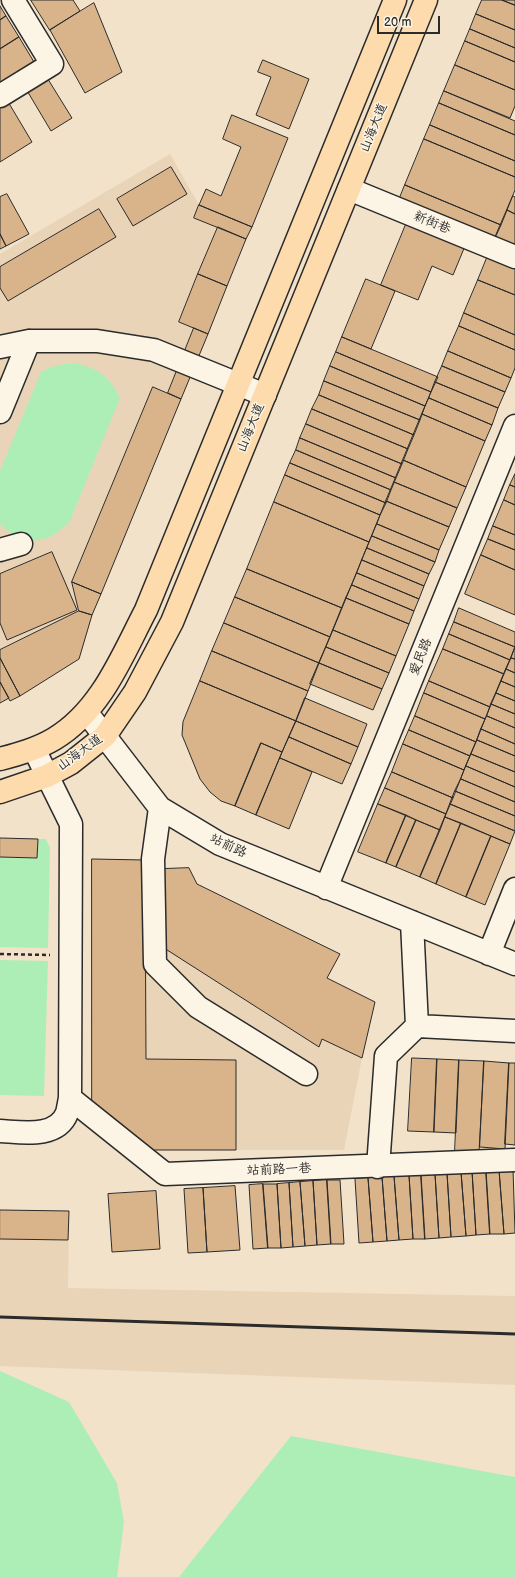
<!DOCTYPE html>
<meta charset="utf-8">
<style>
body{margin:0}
#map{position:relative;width:515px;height:1577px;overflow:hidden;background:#f2e2ca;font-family:"Balsamiq Sans",sans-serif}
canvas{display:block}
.scale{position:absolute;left:377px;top:16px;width:63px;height:18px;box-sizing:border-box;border:2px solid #2b2b2b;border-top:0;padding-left:5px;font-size:12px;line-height:14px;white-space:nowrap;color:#2b2b2b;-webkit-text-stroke:3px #fcf5e5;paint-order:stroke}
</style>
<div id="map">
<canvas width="515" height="1577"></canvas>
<div class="scale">20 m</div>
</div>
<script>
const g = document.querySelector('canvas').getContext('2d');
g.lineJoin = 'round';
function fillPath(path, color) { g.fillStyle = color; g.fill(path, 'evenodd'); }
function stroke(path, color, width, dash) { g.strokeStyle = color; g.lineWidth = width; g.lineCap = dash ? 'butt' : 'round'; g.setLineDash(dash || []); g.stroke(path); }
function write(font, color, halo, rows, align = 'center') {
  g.font = font + ' "Balsamiq Sans","LXGW WenKai TC",sans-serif'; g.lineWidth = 3; g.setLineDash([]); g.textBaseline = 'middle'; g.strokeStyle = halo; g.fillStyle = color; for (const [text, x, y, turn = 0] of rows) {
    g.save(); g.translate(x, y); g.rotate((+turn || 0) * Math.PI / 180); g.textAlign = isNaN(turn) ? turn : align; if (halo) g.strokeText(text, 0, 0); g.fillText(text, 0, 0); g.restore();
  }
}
fillPath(new Path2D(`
 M170 154 199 205 218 227 179 321 208 334 181 399 153 387 72 582 79 611 0 649V254Z
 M92 859 145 860 163 869 189 868 197 884 340 954 327 978 375 1002 362 1058 344 1150H149L92 1108Z
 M0 1210 69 1211 68 1288 515 1296V1385L0 1366Z`), '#ead4b7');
fillPath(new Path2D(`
 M74 363C96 367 111 377 120 398L70 521C48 545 23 548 0 524V471L41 372C52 366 61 364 74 363Z
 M38 839H46L50 848 48 948 0 947V857L37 858Z
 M0 960 48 961 44 1096 0 1095Z
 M0 1371 69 1402 117 1483 124 1522 117 1577H0Z
 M291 1436 515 1477V1577H179Z`), '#adeeb7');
const building = new Path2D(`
 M31 0H73L80 11 50 30Z
 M482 0H502L515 5V30L476 14Z
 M502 0H515V5Z
 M94 3 122 72 85 93 50 30Z
 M0 6 6 16 0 20Z
 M476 14 515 30V48L470 29Z
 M6 16 19 37 0 49V20Z
 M470 29 515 48V62L465 41Z
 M19 37 34 62 0 83V49Z
 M465 41 515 62V90L455 65Z
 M263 60 309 79 289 129 256 115 271 77 258 72Z
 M455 65 515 90V106L510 118 444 91Z
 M46 76 72 118 51 131 26 89Z
 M444 91 515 121V135L439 103Z
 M7 100 32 142 0 162V104Z
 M439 103 515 135V161L430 125Z
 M232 115 288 138 252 227 199 205 206 189 221 196 241 147 223 139Z
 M430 125 515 161V177L424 139Z
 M424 139 515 177V190L501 225 405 185Z
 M171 167 187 194 133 226 117 199Z
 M405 185 501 225 494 240 399 200Z
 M7 194 29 234 6 246 0 234V197Z
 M513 196 515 197V214L507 210Z
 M199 205 252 227 246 239 194 218Z
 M99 209 116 237 8 301 0 288V267Z
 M507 210 515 214V248L494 240Z
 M407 222 465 246 453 275 432 266 418 300 381 285Z
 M218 227 246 239 227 286 198 274Z
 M0 234 6 246 0 249Z
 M489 253 515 264V295L478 280Z
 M198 274 227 286 208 334 179 322Z
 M366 279 395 291 371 349 342 337Z
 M478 280 515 295V335L464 313Z
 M464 313 515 335V350L459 326Z
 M459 326 515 350V368L511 378 448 351Z
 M194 328 208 334 181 399 168 393Z
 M342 337 438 377 431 392 336 352Z
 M448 351 511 378 505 392 442 366Z
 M336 352 431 392 425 406 330 366Z
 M330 366 425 406 420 420 324 381Z
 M442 366 505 392 498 408 435 382Z
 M324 381 420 420 414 435 319 395Z
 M435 382 498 408 492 425 429 398Z
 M153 387 181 399 101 594 72 582Z
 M319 395 414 435 408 449 312 409Z
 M429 398 492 425 485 441 422 414Z
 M312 409 408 449 402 464 306 424Z
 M422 414 485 441 466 487 403 460Z
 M306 424 402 464 396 478 300 438Z
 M300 438 396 478 391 490 296 450Z
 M296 450 391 490 386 503 290 463Z
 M403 460 466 487 457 508 394 482Z
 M290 463 386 503 380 515 285 475Z
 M515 474V487L510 485Z
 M285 475 380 515 369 542 274 502Z
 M394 482 457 508 449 527 386 501Z
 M510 485 515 487V505L504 500Z
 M504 500 515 505V535L493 526Z
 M386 501 449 527 439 550 377 524Z
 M274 502 369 542 342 608 247 569Z
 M377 524 439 550 435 562 372 536Z
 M493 526 515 535V550L488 539Z
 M372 536 435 562 429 574 367 548Z
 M488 539 515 550V570L481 555Z
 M367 548 429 574 424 586 362 560Z
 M52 552 77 610 7 640 0 623V574Z
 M481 555 515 570V615L465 594Z
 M362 560 424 586 419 599 357 573Z
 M247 569 342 608 330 637 235 597Z
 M357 573 419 599 414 611 352 585Z
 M72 582 101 594 92 615 79 611Z
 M352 585 414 611 409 624 346 598Z
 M235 597 330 637 319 663 224 623Z
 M346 598 409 624 396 656 333 630Z
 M459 608 515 632V647L454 622Z
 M79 611 92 615 79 659 20 696 0 658V650Z
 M454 622 515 647 510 660 449 634Z
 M224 623 319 663 308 691 212 651Z
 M333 630 396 656 389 673 326 647Z
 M449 634 510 660 504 674 443 649Z
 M326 647 389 673 382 689 319 663Z
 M515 647V659L511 658Z
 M443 649 504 674 490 707 429 681Z
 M212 651 308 691 296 721 200 681Z
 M0 658 20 696 10 701 0 682Z
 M511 658 515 659V673L506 669Z
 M319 663 382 689 373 710 310 684Z
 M506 669 515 673V687L501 681Z
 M200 681 296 721 282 752 261 743 235 806 221 801 210 792 200 779 182 735 183 722Z
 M429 681 490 707 485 719 424 693Z
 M501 681 515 687V701L496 693Z
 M0 682 9 698 0 703Z
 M424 693 485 719 476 742 415 716Z
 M496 693 515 701V714L491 704Z
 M305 698 367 724 358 747 296 721Z
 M491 704 515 714V728L487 716Z
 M415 716 476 742 470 756 409 730Z
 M487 716 515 728V744L481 729Z
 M296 721 358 747 351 764 289 737Z
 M481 729 515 744V756L477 740Z
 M409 730 470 756 464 770 403 744Z
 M289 737 351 764 342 784 280 758Z
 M477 740 515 756V772L471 754Z
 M261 743 282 752 256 815 235 806Z
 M403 744 464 770 453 798 392 772Z
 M471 754 515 772V787L466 766Z
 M280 758 312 772 289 829 256 815Z
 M466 766 515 787V802L461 779Z
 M392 772 453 798 446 814 385 788Z
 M461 779 515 802V816L455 791Z
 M385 788 446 814 440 830 378 804Z
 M455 791 515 816V831L450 804Z
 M378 804 406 815 386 863 358 852Z
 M450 804 515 831 510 844 445 817Z
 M406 815 416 820 396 867 386 863Z
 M445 817 461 823 436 884 420 877Z
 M416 820 440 830 420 877 396 867Z
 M461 823 491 836 466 897 436 884Z
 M491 836 510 844 485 905 466 897Z
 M0 838 38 839 37 858 0 857Z
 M92 859 145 860 146 1059 236 1060V1150H149L92 1108Z
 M189 868 197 884 340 954 327 978 375 1002 362 1058 322 1039 319 1047 164 948 163 869Z
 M412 1058 437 1059 434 1132 408 1131Z
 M437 1059 459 1060 456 1133 434 1132Z
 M459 1060 484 1061 479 1152 455 1151Z
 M484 1061 509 1063 505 1149 480 1147Z
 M509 1063H515V1145L505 1144Z
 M513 1169 515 1233 504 1234 499 1170Z
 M486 1170H499L504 1234H490Z
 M486 1170 490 1234 476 1235 472 1171Z
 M472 1171 476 1235 466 1236 461 1172Z
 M461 1172 466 1236 451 1237 447 1173Z
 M447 1173 451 1237 439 1238 435 1174Z
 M421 1174H435L439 1238 425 1239Z
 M421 1174 425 1239H413L409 1175Z
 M409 1175 413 1239 399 1240 394 1176Z
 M394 1176 399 1240 387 1241 382 1177Z
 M382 1177 387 1241 373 1242 368 1178Z
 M368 1178 373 1242 359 1243 355 1179Z
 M327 1180 331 1244 317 1245 313 1181Z
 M327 1180H340L344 1244H331Z
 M313 1181 317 1245 305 1246 300 1182Z
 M300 1182 305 1246 293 1247 289 1183Z
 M289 1183 293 1247 281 1248 277 1184Z
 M263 1184 268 1248 253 1249 249 1185Z
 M263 1184H277L281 1248H268Z
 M235 1186 240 1250 207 1252 203 1188Z
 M203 1188 207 1252 188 1253 184 1189Z
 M156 1191 160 1249 112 1252 108 1194Z
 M0 1210 69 1211 68 1240 0 1239Z`);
fillPath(building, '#d9b48a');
stroke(building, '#2b2b2b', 1);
const minor = new Path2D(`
 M0 96 52 64 13 0
 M349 189 515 257
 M0 347 29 341H97L154 350 265 395
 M0 412 29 341
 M0 550 21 544
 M87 713 160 808 220 844 515 964
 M160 808 153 859 155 964 198 1007 306 1074
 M326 888 515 426
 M412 922 417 1026 515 1031
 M489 954 515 889
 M70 1098 165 1174 515 1160
 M0 1131C21 1132 57 1139 67 1113 68 1109 69 1103 70 1098L71 824 34 749
 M378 1167 386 1056 417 1026`);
const major = new Path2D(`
 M0 759C19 754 37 749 54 739 101 711 122 656 146 610L395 0
 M0 792 47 776 71 763 105 736 135 692 172 622 426 0`);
stroke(minor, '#2b2b2b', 25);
stroke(major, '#2b2b2b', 25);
stroke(new Path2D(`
 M0 954 50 955`), '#2b2b2b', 2.5, [4, 3]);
stroke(minor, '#fcf5e5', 22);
stroke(major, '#fedbac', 22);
stroke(new Path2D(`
 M0 1317 515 1334`), '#2b2b2b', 3);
write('13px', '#2b2b2b', '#fcf5e5', [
 ["山海大道",374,128,-68],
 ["新街巷",432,223,22],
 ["山海大道",251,428,-68],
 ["爱民路",421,657,-68],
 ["山海大道",80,753,-36],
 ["站前路",228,846,25],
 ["站前路一巷",279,1170,-2]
]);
</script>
